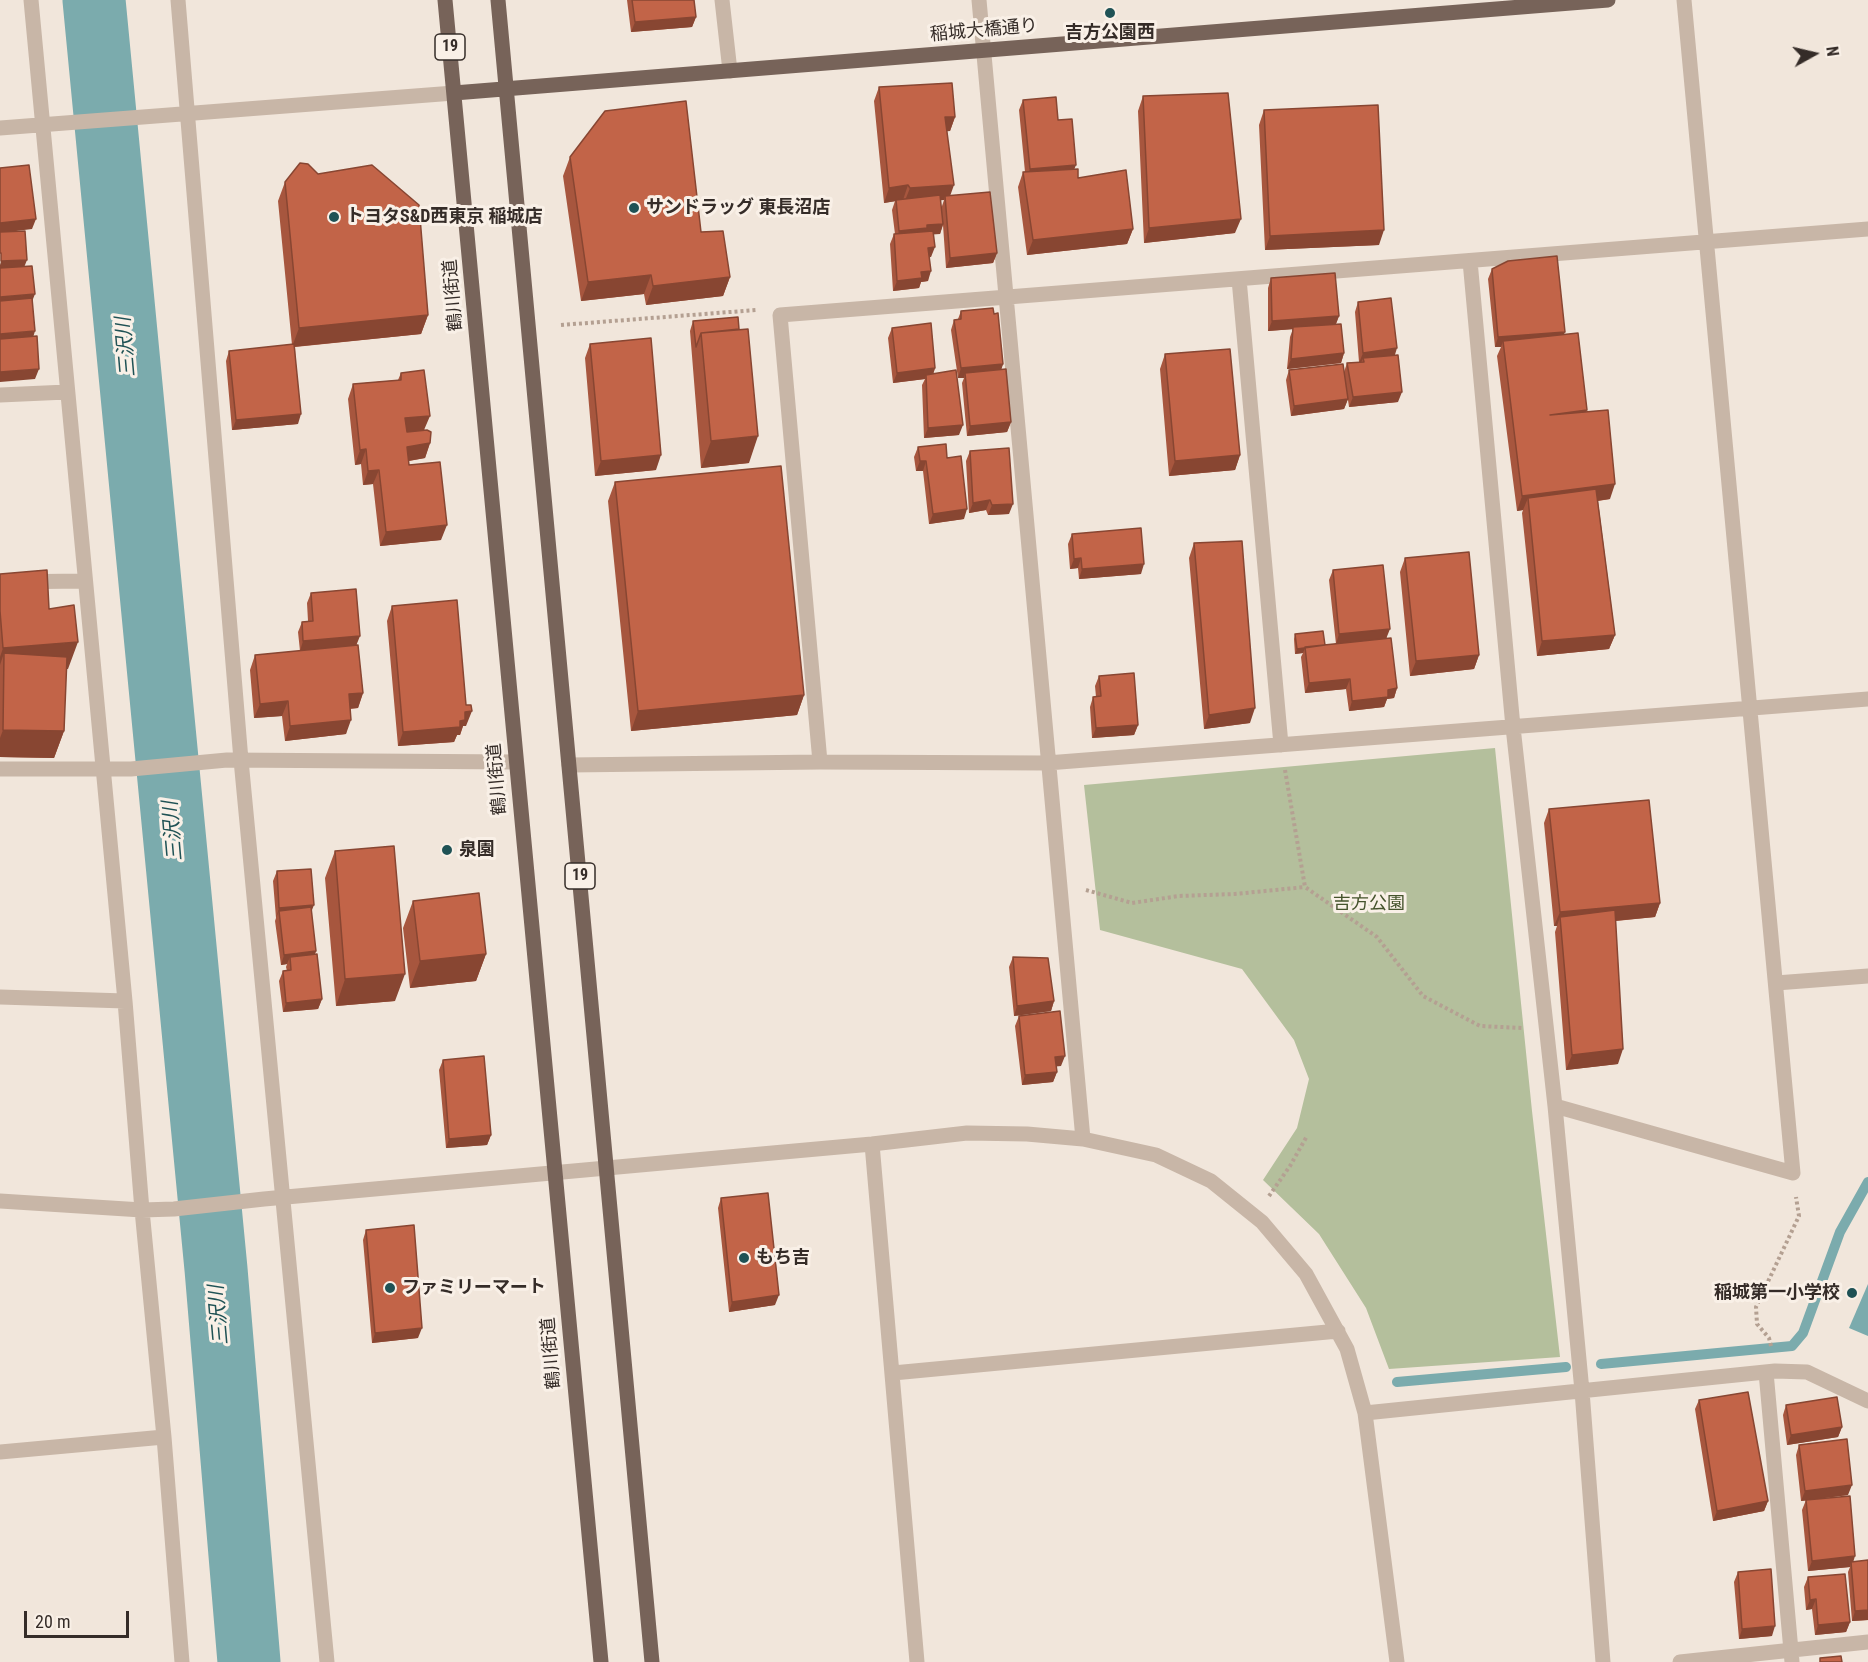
<!DOCTYPE html>
<meta charset="utf-8">
<style>
body{margin:0}
#map{position:relative;width:1868px;height:1662px;overflow:hidden;background:#f1e6db;font-family:"Roboto Condensed",sans-serif}
canvas{display:block}
.north{position:absolute;left:1784px;top:24px;width:60px;height:60px;-webkit-text-stroke:4px #f9f0e7;paint-order:stroke;rotate:82deg;font-size:16px;font-weight:700;line-height:24px;text-align:center;color:#352c28}
.north::after{content:'';display:block;margin:auto;width:21px;height:27px;background:#352c28;clip-path:polygon(50% 0,100% 100%,50% 72%,0 100%)}
.scale{position:absolute;left:24px;top:1611px;width:105px;height:27px;box-sizing:border-box;border:3px solid #352c28;border-top:0;padding-left:8px;font-size:18px;line-height:21px;white-space:nowrap;color:#352c28;-webkit-text-stroke:4px #f9f0e7;paint-order:stroke}
</style>
<div id="map">
<canvas width="1868" height="1662"></canvas>
<div class="north">N</div>
<div class="scale">20 m</div>
</div>
<script>
const g = document.querySelector('canvas').getContext('2d');
g.lineJoin = 'round';
function fillPath(path, color) { g.fillStyle = color; g.fill(path, 'evenodd'); }
function stroke(path, color, width, dash) { g.strokeStyle = color; g.lineWidth = width; g.lineCap = dash ? 'butt' : 'round'; g.setLineDash(dash || []); g.stroke(path); }
function write(font, color, halo, rows, align = 'center') {
  g.font = font + ' "Roboto Condensed","Noto Sans JP",sans-serif'; g.lineWidth = 6; g.setLineDash([]); g.textBaseline = 'middle'; g.strokeStyle = halo; g.fillStyle = color; for (const [text, x, y, turn = 0] of rows) {
    g.save(); g.translate(x, y); g.rotate((+turn || 0) * Math.PI / 180); g.textAlign = isNaN(turn) ? turn : align; if (halo) g.strokeText(text, 0, 0); g.fillText(text, 0, 0); g.restore();
  }
}
fillPath(new Path2D(`
 M1495 748 1532 1111 1560 1357 1389 1369 1366 1308 1319 1234 1263 1180 1297 1128 1309 1079 1294 1040 1242 969 1100 930 1084 785Z`), '#b4bf9c');
fillPath(new Path2D(`
 M1868 1284V1336L1849 1328Z`), '#7babad');
stroke(new Path2D(`
 M1601 1364 1792 1346 1803 1333 1840 1232 1868 1182
 M1397 1382 1566 1367`), '#7babad', 10);
stroke(new Path2D(`
 M94 0 216 1269 249 1662`), '#7babad', 63);
stroke(new Path2D(`
 M561 325 756 310
 M1285 770 1305 887 1377 937 1423 996 1480 1026 1522 1028
 M1086 890 1132 903 1179 896 1235 894 1305 887
 M1269 1196 1290 1166 1307 1136
 M1771 1346 1769 1338 1757 1324 1756 1307 1799 1216 1796 1197`), '#b4a092', 4, [3, 3]);
stroke(new Path2D(`
 M31 0 125 1001 142 1210 164 1437 182 1662
 M178 0 241 760 327 1662
 M722 0 730 71
 M979 0 1083 1139
 M0 128 454 93
 M1470 261 1513 727 1555 1106 1582 1391 1603 1662
 M1239 279 1281 745
 M0 395 67 392
 M0 582 84 581
 M820 762 780 315 1868 229
 M569 765 820 762 1047 763 1868 699
 M0 769H131L227 760 516 762
 M1776 983 1868 976
 M0 997 125 1001
 M1555 1106 1793 1173 1684 0
 M872 1144 917 1662
 M0 1201 142 1210 174 1209 264 1199 872 1144 967 1133 1027 1134 1083 1139 1156 1155 1211 1181 1262 1222 1306 1274 1347 1349 1365 1413 1397 1662
 M1766 1372 1792 1662
 M893 1373 1338 1331
 M1365 1413 1775 1371 1807 1372 1868 1401
 M0 1452 164 1437
 M1680 1662 1868 1642`), '#c8b6a7', 15);
stroke(new Path2D(`
 M445 0 601 1662
 M498 0 652 1662
 M454 93 1608 0`), '#776359', 15);
fillPath(new Path2D(`
 M627 0H694L696 17 692 27 631 32Z
 M879 87 955 117 950 131H947L950 196 997 253 993 263 946 268 943 225 940 234H933L931 257H930L928 281 921 282 919 288 893 291 890 244 894 234H895L892 210 895 201 884 203 874 101ZM940 200H944L942 206V216Z
 M1143 96 1235 233 1144 243 1138 111Z
 M1023 100 1058 120 1074 169 1078 178 1133 229 1127 244 1027 255 1018 187 1023 172H1025L1019 110Z
 M1264 110 1379 245 1265 250 1259 125Z
 M570 157 701 232 730 277 723 296 646 305 644 294 581 301 563 176Z
 M285 182 428 315 421 334 295 347 298 424 232 430 226 361 229 351 292 345 278 201Z
 M1492 269 1564 334 1586 412 1610 499 1598 501 1615 635 1609 649 1537 656 1522 513 1523 510 1517 511 1497 356 1501 347H1495L1488 279Z
 M1271 278 1339 316 1336 324 1344 353 1341 363 1287 369 1290 337 1293 329 1268 331V288Z
 M1358 302 1395 355 1398 402 1349 407 1347 393 1348 399 1344 409 1291 416 1286 380 1289 370 1344 372 1347 363 1359 362 1355 312Z
 M961 311 1003 364 1001 369 1011 422 1007 432 967 436 962 383 964 378H958L951 330 954 320 958 319Z
 M738 317 749 463 701 468 690 331 693 321Z
 M892 328 935 368 933 374 959 435 924 438 922 385 925 379 893 383 888 338Z
 M590 344 656 470 595 476 585 358Z
 M1165 354 1240 455 1235 470 1169 476 1160 369Z
 M401 373 430 443 425 458 409 461V465L441 540 380 546 373 484 363 485 361 464 355 465 348 399 353 384 398 380Z
 M918 447 947 458 964 519 929 524 923 471H916L914 457Z
 M970 451 1009 514 988 515 986 510 969 513 966 461Z
 M615 482 804 695 797 715 631 731 608 501Z
 M1072 534 1141 574 1079 579 1078 568 1070 569 1068 544Z
 M1194 543 1250 723 1204 729 1189 558Z
 M1405 558 1479 655 1474 669 1410 676 1400 572Z
 M1333 570 1387 638 1397 688 1394 698 1387 699 1384 707 1349 711 1346 689 1305 693 1301 657 1303 653 1295 654 1294 639 1295 634 1325 645 1336 644 1329 580Z
 M0 574 49 609 68 669H66L64 731 54 758 0 757Z
 M311 593 357 645 363 693 358 708 350 709 346 734 285 741 282 716 254 718 250 670 255 655 300 651 298 632 302 622 308 621 307 603Z
 M392 606 466 726H463L460 735H457L454 742 398 746 387 621Z
 M1099 676 1138 725 1134 735 1092 738 1090 707 1093 697H1096L1095 686Z
 M1549 809 1660 903 1655 917 1616 921 1618 1064 1566 1070 1555 932 1557 926H1554L1544 823Z
 M335 851 395 1001 336 1006 325 878Z
 M277 871 311 911 316 951 315 954 322 999 318 1009 283 1012 279 981 283 971H287L286 967 287 964 281 965 275 921 276 918 273 881Z
 M413 901 486 954 476 981 410 988 403 928Z
 M1013 957 1054 1001 1051 1011 1014 1016 1009 967Z
 M1019 1016 1061 1066H1056L1057 1072 1053 1082 1022 1085 1015 1026Z
 M443 1060 491 1135 487 1145 446 1148 439 1070Z
 M721 1198 775 1305 729 1312 718 1208Z
 M366 1230 418 1338 372 1343 363 1240Z
 M1699 1400 1768 1501 1764 1511 1713 1521 1695 1409Z
 M1786 1405 1842 1427 1838 1437 1787 1445 1783 1415Z
 M1799 1445 1848 1495 1801 1501 1796 1455Z
 M1806 1500 1854 1562 1868 1620 1852 1621 1848 1572 1850 1567 1808 1571 1802 1510Z
 M1738 1572 1772 1636 1739 1639 1734 1582Z
 M1808 1577 1850 1622 1846 1632 1815 1635 1812 1609 1806 1610 1804 1587Z`), '#a7563e');
fillPath(new Path2D(`
 M696 17 692 27 631 32 635 22Z
 M945 117H955L950 131 940 132Z
 M1076 165 1072 175 1026 179 1030 169Z
 M908 185 903 200 884 203 889 188Z
 M954 185 949 199 945 196 944 200 904 203 910 188Z
 M36 219 32 229 0 233V223Z
 M1241 219 1235 233 1144 243 1149 228Z
 M943 224 940 234 925 235 896 241 899 231 927 225Z
 M1133 229 1127 244 1027 255 1033 240Z
 M1384 230 1379 245 1265 250 1270 236Z
 M935 247 931 257 925 258 928 248Z
 M997 253 993 263 946 268 950 258Z
 M27 260 23 270 0 271V265L1 261Z
 M931 271 928 281 921 282 919 288 893 291 897 281 921 272Z
 M651 275 644 294 581 301 588 282Z
 M730 277 723 296 646 305 653 286Z
 M35 294 31 304 0 307V297Z
 M428 315 421 334 292 347 299 328Z
 M1339 316 1335 326 1268 331 1272 321Z
 M35 331 32 341 0 344V334Z
 M1565 332 1561 342 1503 341 1501 347H1495L1498 337Z
 M1397 348 1394 358H1363L1361 363H1359L1363 353Z
 M1344 353 1341 363 1287 369 1291 359Z
 M1003 364 1000 374 965 373 964 378H958L961 368Z
 M935 368 932 378 926 375 925 379 893 383 897 373Z
 M39 369 35 379 0 382V372Z
 M1402 392 1398 402 1349 407 1353 397Z
 M1348 399 1344 409 1291 416 1294 406Z
 M1587 410 1582 424 1550 415Z
 M301 414 298 424 232 430 236 420Z
 M430 416 424 430 400 433 405 418Z
 M1011 422 1007 432 967 436 970 426Z
 M963 425 959 435 924 438 928 428Z
 M758 436 749 463 701 468 711 441Z
 M430 443 425 458 402 462 407 447Z
 M366 449 361 464 355 465 360 450Z
 M661 455 656 470 595 476 601 461Z
 M1240 455 1235 470 1169 476 1175 461Z
 M920 461H926L923 471H916Z
 M379 470 373 484 363 485 368 471Z
 M1615 484 1610 499 1529 510 1528 498 1523 510 1517 511 1522 496Z
 M990 500 986 510 969 513 973 503Z
 M1013 504 1009 514 988 515 992 505Z
 M967 509 964 519 929 524 933 514Z
 M447 525 441 540 380 546 386 532Z
 M1081 558 1078 568 1070 569 1074 559Z
 M1144 564 1141 574 1079 579 1082 569Z
 M1390 629 1386 639 1336 644 1339 634Z
 M1615 635 1609 649 1537 656 1542 641Z
 M360 636 356 646 300 651 303 641Z
 M78 642 68 669 4 674V653L0 665V657L3 648Z
 M1305 648 1303 653 1295 654 1297 649Z
 M1479 655 1474 669 1410 676 1416 661Z
 M1350 679 1346 689 1305 693 1309 683Z
 M1397 688 1394 698 1387 699 1384 707 1349 711 1352 701 1388 690Z
 M363 693 358 708 343 709 349 694Z
 M804 695 797 715 631 731 638 711Z
 M288 701 282 716 254 718 260 704Z
 M1255 708 1250 723 1204 729 1209 715Z
 M472 711 466 726H463L460 735H457L454 742 398 746 403 732 460 721 465 712Z
 M351 720 346 734 285 741 290 726Z
 M1138 725 1134 735 1092 738 1096 728Z
 M3 730 64 731 54 758 0 757V738Z
 M1660 903 1655 917 1561 926 1560 917 1557 926H1554L1560 912Z
 M314 905 310 915 279 911 276 918 279 908Z
 M316 951 312 961 290 957 287 964 281 965 284 955Z
 M486 954 476 981 410 988 420 961Z
 M405 974 395 1001 336 1006 345 979Z
 M322 999 318 1009 283 1012 286 1003Z
 M1054 1001 1051 1011 1014 1016 1017 1006Z
 M1623 1049 1618 1064 1566 1070 1572 1055Z
 M1065 1056 1061 1066 1051 1067 1055 1057Z
 M1057 1072 1053 1082 1022 1085 1025 1075Z
 M491 1135 487 1145 446 1148 449 1139Z
 M779 1295 775 1305 729 1312 732 1302Z
 M422 1328 418 1338 372 1343 375 1333Z
 M1842 1427 1838 1437 1787 1445 1791 1435Z
 M1852 1485 1848 1495 1801 1501 1805 1491Z
 M1768 1501 1764 1511 1713 1521 1717 1511Z
 M1855 1556 1852 1566 1851 1562 1850 1567 1808 1571 1812 1561Z
 M1816 1599 1812 1609 1806 1610 1810 1600Z
 M1868 1610V1620L1852 1621 1855 1611Z
 M1850 1622 1846 1632 1815 1635 1818 1625Z
 M1775 1626 1772 1636 1739 1639 1742 1629Z`), '#884632');
const building = new Path2D(`
 M632 0H694L696 17 635 22Z
 M952 83 955 117H945L954 185 910 188 908 185 889 188 879 87Z
 M1228 93 1241 219 1149 228 1143 96Z
 M1056 97 1058 120 1072 119 1076 165 1030 169 1023 100Z
 M686 101 701 232 723 231 730 277 653 286 651 275 588 282 570 157 605 111Z
 M1378 105 1384 230 1270 236 1264 110Z
 M300 163 308 164 318 174 372 165 419 205 428 315 299 328 285 182Z
 M29 165 36 219 0 223V168Z
 M1078 169V178L1126 170 1133 229 1033 240 1023 172Z
 M990 192 997 253 950 258 945 196Z
 M940 195 943 224 927 225V228L899 231 896 200Z
 M25 231 27 260 1 261V253H0V232Z
 M933 231 935 247 928 248 931 271 921 272 922 278 897 281 894 234Z
 M1557 256 1565 332 1498 337 1492 269 1508 261Z
 M32 266 35 294 0 297V268Z
 M1335 273 1339 316 1272 321 1271 278Z
 M32 298 35 331 0 334V301Z
 M1391 298 1397 348 1363 353 1358 302Z
 M993 308 994 314 998 313 1003 364 961 368 954 320 961 319V311Z
 M738 317 739 329 701 333 696 347 693 321Z
 M931 323 935 368 897 373 892 328Z
 M1341 324 1344 353 1291 359 1293 327Z
 M748 329 758 436 711 441 701 333Z
 M1578 333 1587 410 1550 415 1608 410 1615 484 1522 496 1503 341Z
 M37 336 39 369 0 372V339Z
 M651 338 661 455 601 461 590 344Z
 M294 344 301 414 236 420 229 351Z
 M1230 349 1240 455 1175 461 1165 354Z
 M1398 355 1402 392 1353 397 1347 363 1364 362 1363 358Z
 M1343 364 1348 399 1294 406 1289 370Z
 M1006 369 1011 422 970 426 965 373Z
 M424 370 430 416 405 418 407 432 427 430 431 432 430 443 407 447 409 465 440 462 447 525 386 532 379 470 368 471 366 449 360 450 353 384 401 380V373Z
 M956 370 963 425 928 428 926 375Z
 M946 444 947 458 961 456 967 509 933 514 926 461H920L918 447Z
 M1009 448 1013 504 992 505 990 500 973 503 970 451Z
 M781 466 804 695 638 711 615 482Z
 M1596 489 1615 635 1542 641 1528 498Z
 M1141 528 1144 564 1082 569 1081 558 1074 559 1072 534Z
 M1242 541 1255 708 1209 715 1194 543Z
 M1469 552 1479 655 1416 661 1405 558Z
 M1383 565 1390 629 1339 634 1333 570Z
 M47 570 49 609 74 605 78 642 3 648 0 611V574Z
 M356 589 360 636 303 641 302 622 313 621 311 593Z
 M457 600 466 705H471L472 711 465 712V720L460 721V727L403 732 392 606Z
 M1323 631 1325 645 1297 649 1295 634Z
 M1391 638 1397 688 1388 690V697L1352 701 1350 679 1309 683 1305 647Z
 M358 645 363 693 349 694 351 720 290 726 288 701 260 704 255 655Z
 M4 653 67 657 64 731 3 730Z
 M1134 673 1138 725 1096 728 1093 697 1101 696 1099 676Z
 M1649 800 1660 903 1560 912 1549 809Z
 M394 846 405 974 345 979 335 851Z
 M311 869 314 905 279 908 277 871Z
 M479 893 486 954 420 961 413 901Z
 M311 907 316 951 284 955 279 911Z
 M1615 910 1623 1049 1572 1055 1560 917Z
 M317 954 322 999 286 1003 283 971 291 970 290 957Z
 M1013 957 1048 958 1054 1001 1017 1006Z
 M1060 1011 1065 1056 1055 1057 1057 1072 1025 1075 1019 1016Z
 M484 1056 491 1135 449 1139 443 1060Z
 M768 1193 779 1295 732 1302 721 1198Z
 M414 1225 422 1328 375 1333 366 1230Z
 M1748 1392 1768 1501 1717 1511 1699 1400Z
 M1837 1397 1842 1427 1791 1435 1786 1405Z
 M1847 1439 1852 1485 1805 1491 1799 1445Z
 M1850 1496 1855 1556 1812 1561 1806 1500Z
 M1868 1560V1610L1855 1611 1851 1562Z
 M1771 1569 1775 1626 1742 1629 1738 1572Z
 M1845 1574 1850 1622 1818 1625 1816 1599 1810 1600 1808 1577Z
 M1841 1656 1842 1662H1820V1658Z`);
fillPath(building, '#c26448');
stroke(building, '#884632', 1.5);
for (const [x, y, r, color] of [
 [1110,13,6,"#1f5255"],
 [634,208,6,"#1f5255"],
 [334,217,6,"#1f5255"],
 [447,850,6,"#1f5255"],
 [744,1258,6,"#1f5255"],
 [390,1288,6,"#1f5255"],
 [1852,1293,6,"#1f5255"]
]) { const dot = new Path2D(); dot.arc(x, y, r, 0, 2 * Math.PI); g.fillStyle = color; g.fill(dot); stroke(dot, '#f9f0e7', 2); }
for (const [x, y, w] of [
 [450,47,30],
 [580,876,30]
]) { const box = new Path2D(); box.roundRect(x - w / 2, y - 13, w, 26, 4.5); g.fillStyle = '#f9f0e7'; g.fill(box); stroke(box, '#352c28', 1.5); }
write('bold 16px', '#352c28', null, [
 ["19",450,47],
 ["19",580,876]
]);
write('18px', '#352c28', '#f9f0e7', [
 ["稲城大橋通り",984,31,-5],
 ["鶴川街道",454,295,-95],
 ["鶴川街道",498,779,-95],
 ["鶴川街道",552,1353,-95]
]);
write('bold 18px', '#352c28', '#f9f0e7', [
 ["吉方公園西",1110,33,"center"],
 ["サンドラッグ 東長沼店",646,208],
 ["トヨタS&D西東京 稲城店",346,217],
 ["泉園",459,850],
 ["もち吉",756,1258],
 ["ファミリーマート",402,1288],
 ["稲城第一小学校",1840,1293,"right"]
], 'left');
write('18px', '#45532c', '#f9f0e7', [
 ["吉方公園",1369,904]
]);
write('italic 20px', '#1f5255', '#f9f0e7', [
 ["三沢川",127,347,-95],
 ["三沢川",174,831,-95],
 ["三沢川",220,1315,-95]
]);
</script>
